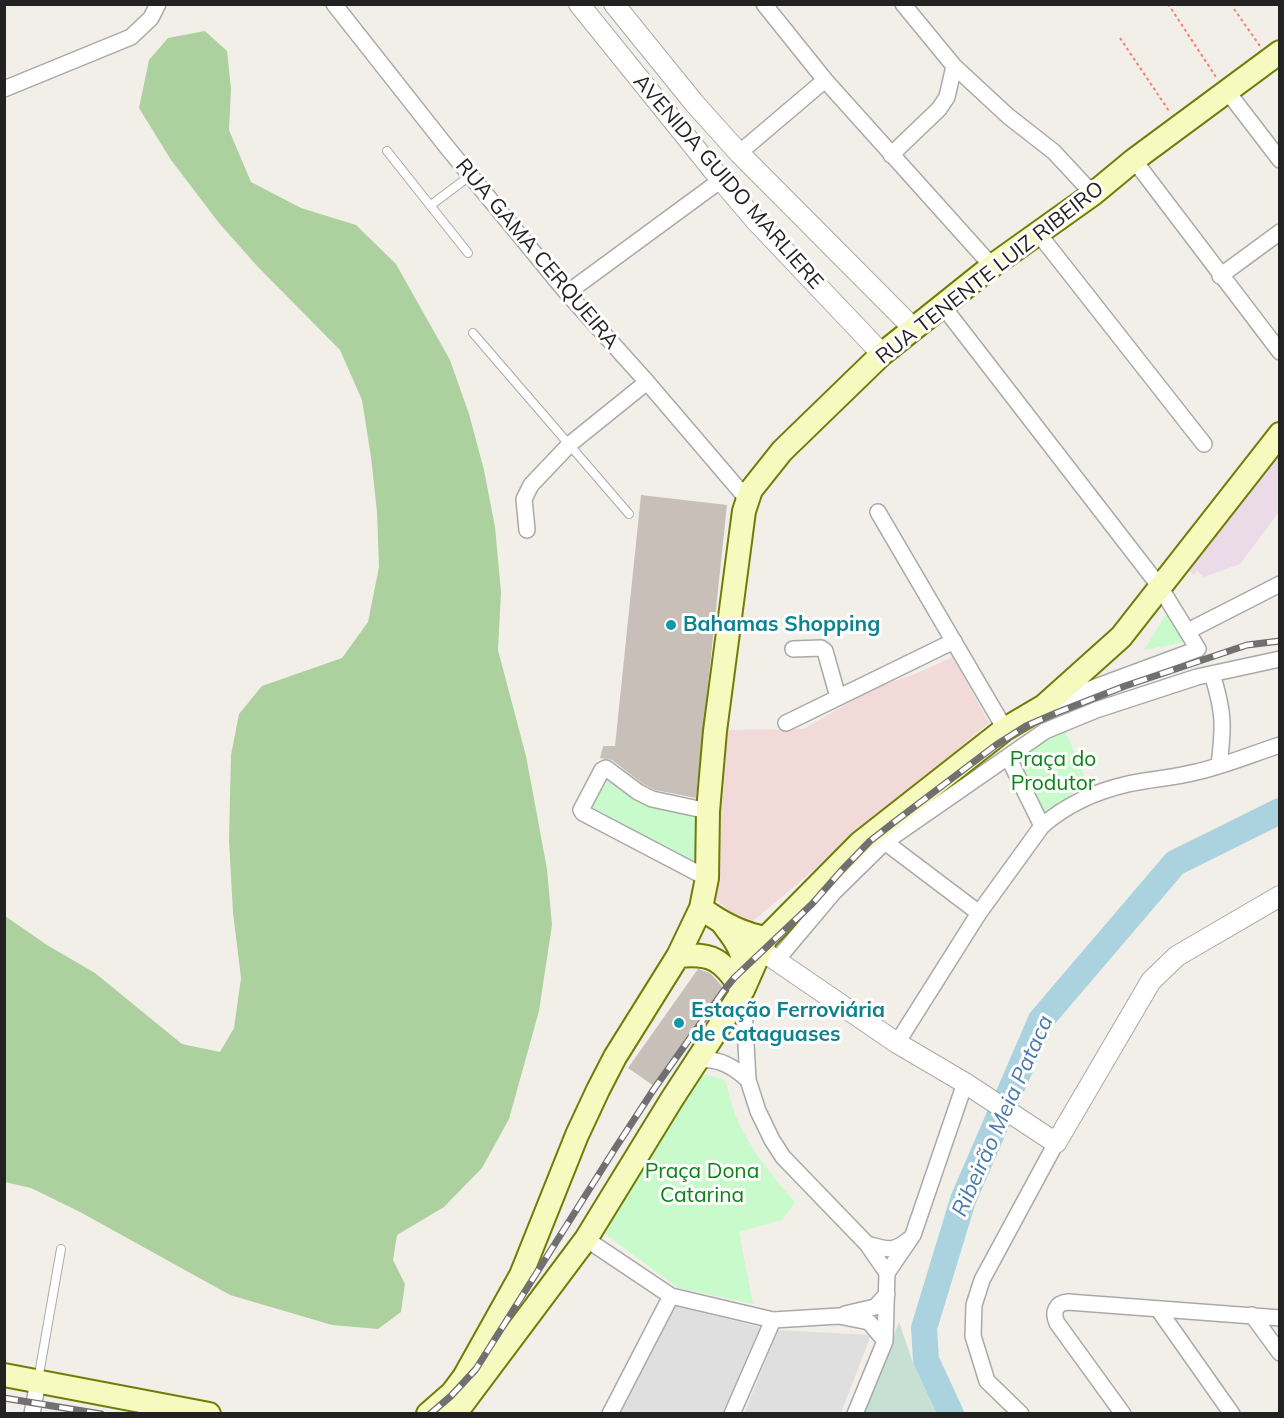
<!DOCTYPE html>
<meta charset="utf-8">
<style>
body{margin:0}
#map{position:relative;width:1284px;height:1418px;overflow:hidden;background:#f2efe9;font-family:Mulish,sans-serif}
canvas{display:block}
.frame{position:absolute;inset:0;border:6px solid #222;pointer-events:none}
</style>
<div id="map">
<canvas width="1284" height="1418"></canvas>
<div class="frame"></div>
</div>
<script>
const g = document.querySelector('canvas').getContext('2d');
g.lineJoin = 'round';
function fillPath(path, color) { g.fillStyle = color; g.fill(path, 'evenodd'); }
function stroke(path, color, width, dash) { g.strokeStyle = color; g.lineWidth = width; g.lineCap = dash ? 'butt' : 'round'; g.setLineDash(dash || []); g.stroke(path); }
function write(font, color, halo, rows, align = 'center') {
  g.font = font + ' Mulish,sans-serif'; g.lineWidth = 6; g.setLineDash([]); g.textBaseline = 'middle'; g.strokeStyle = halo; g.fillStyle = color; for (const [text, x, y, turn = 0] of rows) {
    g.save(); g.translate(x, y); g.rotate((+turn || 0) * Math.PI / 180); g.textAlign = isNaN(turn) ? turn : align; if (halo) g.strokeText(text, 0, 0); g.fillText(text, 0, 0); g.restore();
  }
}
fillPath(new Path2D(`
 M674 1306 760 1327 723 1413 619 1414Z
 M778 1330 871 1335 841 1413 744 1414Z`), '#e0dfdf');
fillPath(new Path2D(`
 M953 657 989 723 747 926 714 898 722 730 804 729 876 687 915 674Z`), '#f2dad9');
fillPath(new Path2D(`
 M1279 448V512L1240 564 1204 577 1197 571 1194 575 1187 569Z`), '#ebdbe8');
fillPath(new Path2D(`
 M205 31 227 51 231 89 229 130 251 182 301 208 356 225 396 264 450 360 469 414 484 470 495 527 501 592 498 650 526 756 547 869 552 925 539 1011 509 1119 482 1168 444 1207 397 1235 393 1260 405 1284 401 1312 378 1329 332 1325 230 1295 80 1212 31 1188 5 1182V916L47 945 95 973 182 1044 220 1052 234 1028 241 978 233 913 229 840 231 755 239 714 262 686 342 658 368 622 379 567 377 512 371 457 362 400 340 350 257 266 219 223 171 160 139 108 149 60 168 38Z`), '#add19e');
fillPath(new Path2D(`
 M899 1322 913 1363 936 1413 864 1414Z`), '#c6e0d4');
fillPath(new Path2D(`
 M1167 613 1184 642 1144 650Z
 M1065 730 1088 785 1043 812 1017 759Z
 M604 777 664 808 701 812 698 843 692 865 588 806Z
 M699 1073 725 1080C729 1094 732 1108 738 1121 752 1152 773 1177 795 1202L782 1220 739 1232 753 1304 678 1288 604 1233 682 1098Z`), '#c8facc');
stroke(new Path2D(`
 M951 1414 926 1360 924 1328 963 1200 1041 1020 1175 863 1280 811`), '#aad3df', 26);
fillPath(new Path2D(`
 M641 495 727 505 696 798 655 790 643 784 612 760 600 758 603 746H615Z
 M698 969 710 973 723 987 654 1086 628 1068Z`), '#c7bfb8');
const service = new Path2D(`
 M387 151 468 253
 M431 205 471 175
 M473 333 629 514
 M38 1380 61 1249`);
const minor = new Path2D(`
 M334 4 446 146 567 293 647 382 747 499
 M764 4 825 80 992 266
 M903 4 954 66 1008 116 1054 152 1093 194
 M4 89 131 37 151 18 158 4
 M1227 91 1280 160
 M739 153 825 80
 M891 155 939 109 947 97 954 66
 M1134 160 1280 352
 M1038 233 1204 444
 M1220 276 1280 232
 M567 293 721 180
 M942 305 1160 587 1198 649 1055 702
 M878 512 1005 729
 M527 530 524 499 531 485 570 444 647 382
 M1188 631 1280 584
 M793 649 821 648 825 651 838 697
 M1212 674C1224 712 1224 725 1219 765
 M786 723 954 641
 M1008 757 1042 826
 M885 842 979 913
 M707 878 583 813 581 810 602 770 606 768 638 792 652 799 708 811
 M776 961 834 892 885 842 1045 731 1096 710 1197 677 1280 659
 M743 990 748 1080 758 1111 772 1140 783 1157 867 1244 887 1273
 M897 1043 979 913 1042 826C1066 805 1097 791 1128 784 1150 779 1174 778 1196 772 1224 766 1252 754 1280 745
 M697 1061C717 1056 734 1067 748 1080
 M586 1239 671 1296 773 1320 839 1316 869 1322 885 1341
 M867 1244C886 1249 893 1253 908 1240
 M1158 1309 1232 1414
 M845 1314 875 1307 887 1294
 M1252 1315 1280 1353
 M32 1414 38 1381
 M610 1414 671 1296
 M732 1414 773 1320
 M855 1414 885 1341 887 1273 913 1235 965 1083
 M1021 1414 987 1381 973 1336 974 1305 982 1280 1056 1143
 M1123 1414 1057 1323C1052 1312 1056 1303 1068 1302L1280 1318`);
const tertiary = new Path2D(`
 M579 4 721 180 755 220 882 354
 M614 4 695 104 739 153 914 329
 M761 950 897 1043 965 1083 1056 1143 1151 981 1177 956 1280 896`);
const secondary = new Path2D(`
 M701 908C721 923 741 934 766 938
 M723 924C742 948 745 955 743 986
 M678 956C716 952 722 962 743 990
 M4 1375 209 1414
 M428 1414 452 1393 464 1377 521 1275 577 1135 598 1090 615 1057 678 956 701 908 707 878 708 811 715 731 744 511 751 490 782 451 882 354 992 266 1093 194 1134 160 1280 52
 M455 1414 586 1239 672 1099 743 990 766 938 860 843 1005 729 1044 706 1121 637 1280 434`);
stroke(service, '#a9a9a9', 10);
stroke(minor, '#a9a9a9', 18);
stroke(tertiary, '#a9a9a9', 22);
stroke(secondary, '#707d05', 26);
stroke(new Path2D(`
 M1168 4 1216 77
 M1234 9 1260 46
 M1120 38 1169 111`), '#fa8072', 2, [3, 3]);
stroke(service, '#fff', 8);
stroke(minor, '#fff', 15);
stroke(tertiary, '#fff', 20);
stroke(secondary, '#f7fabf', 22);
const rail = new Path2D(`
 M4 1398 101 1414
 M430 1414 451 1396 476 1369 616 1147 654 1089 722 993 734 978 812 904 841 871 870 841 893 823 996 745 1026 726 1056 713 1125 686 1247 645 1280 641`);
stroke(rail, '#707070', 7);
stroke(rail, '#fff', 4.5, [14]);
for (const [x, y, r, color] of [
 [671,625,6,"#0f9aa8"],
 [679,1023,6,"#0f9aa8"]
]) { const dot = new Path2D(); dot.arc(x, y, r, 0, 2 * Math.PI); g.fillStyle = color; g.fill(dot); stroke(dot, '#fff', 2); }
write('21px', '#222', '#fff', [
 ["AVENIDA GUIDO MARLIERE",728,182,49],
 ["RUA GAMA CERQUEIRA",537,254,50],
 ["RUA TENENTE LUIZ RIBEIRO",990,273,-38]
]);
write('bold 21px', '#0d838f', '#fff', [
 ["Bahamas Shopping",683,625],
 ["Estação Ferroviária",691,1011],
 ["de Cataguases",691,1035]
], 'left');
write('21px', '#0c8416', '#fff', [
 ["Praça do",1053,760],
 ["Produtor",1053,784],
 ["Praça Dona",702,1172],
 ["Catarina",702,1196]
]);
write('italic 22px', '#4a7aab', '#fff', [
 ["Ribeirão Meia Pataca",1003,1116,-66]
]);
</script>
